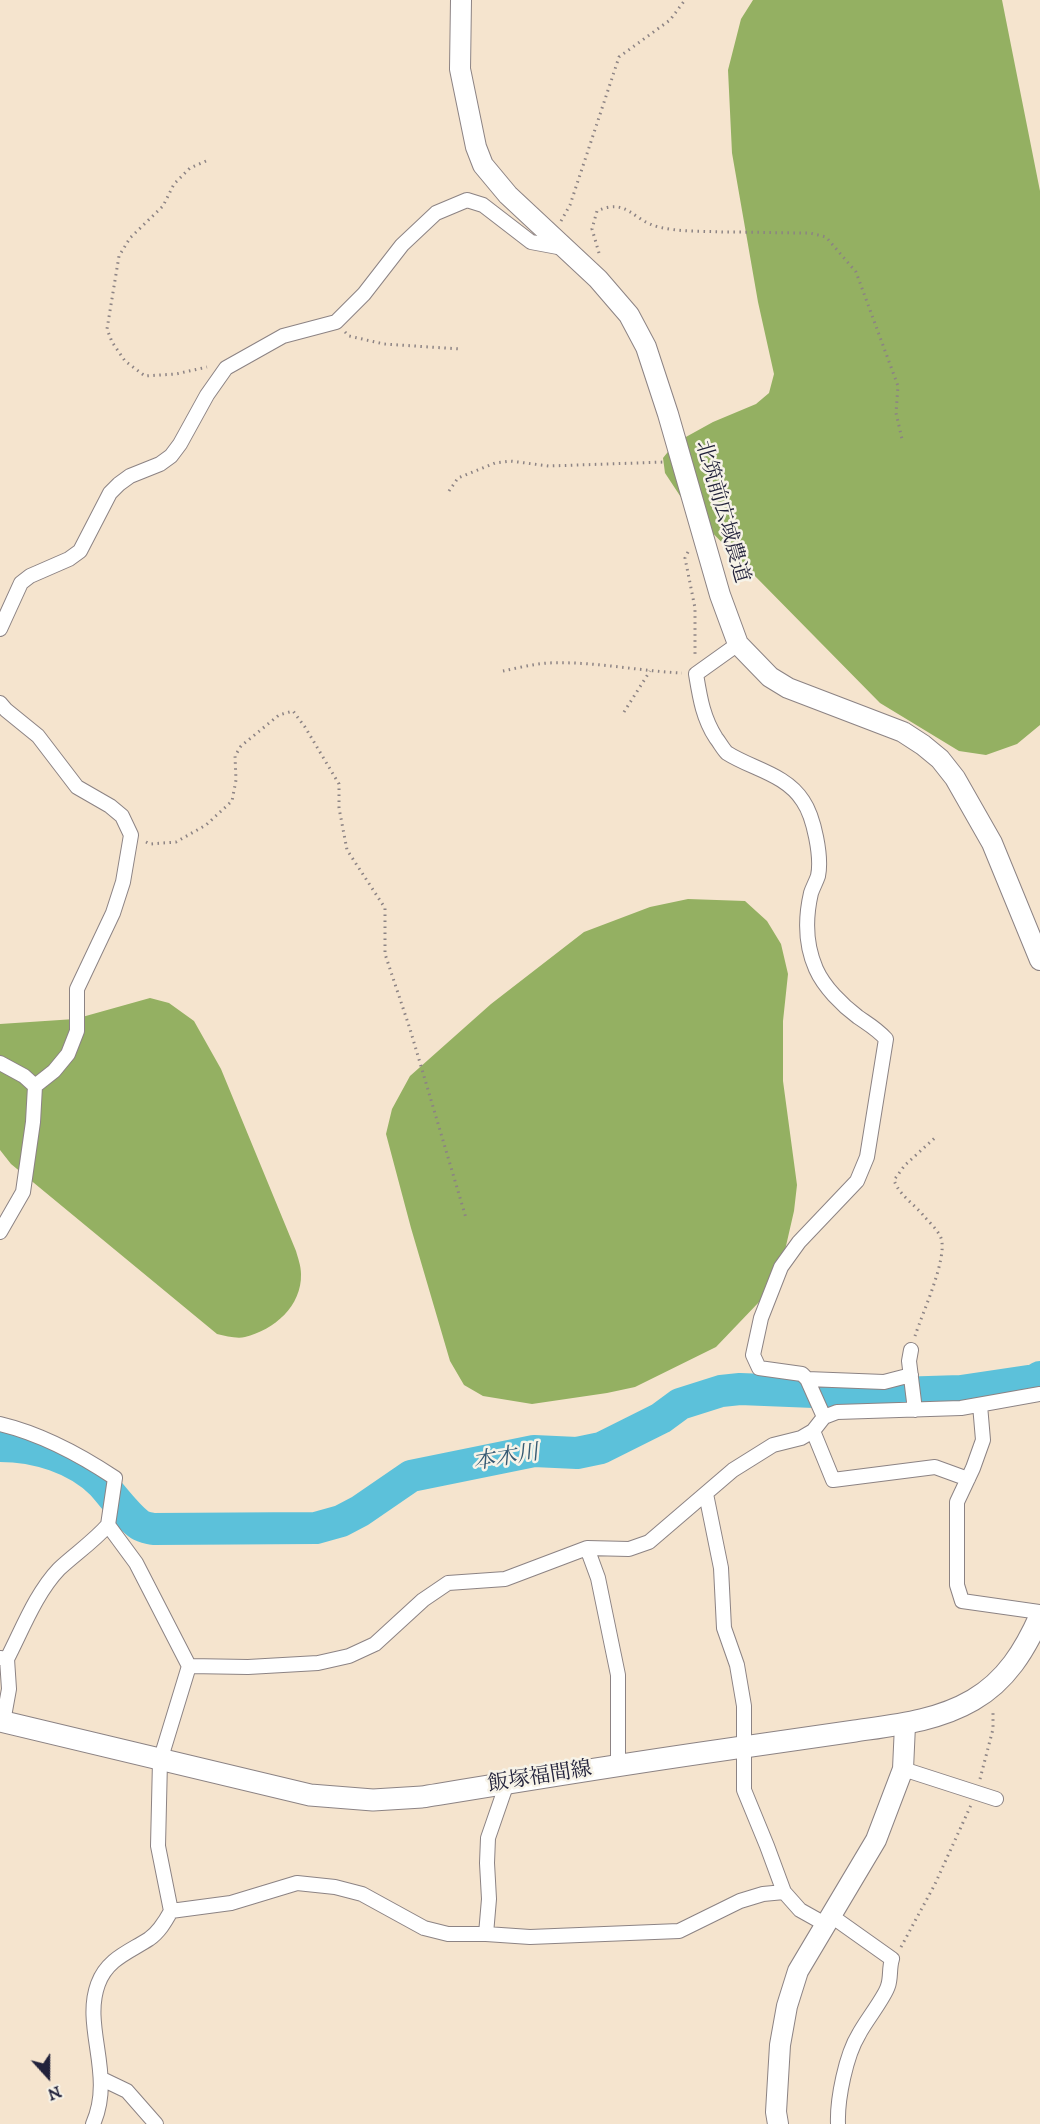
<!DOCTYPE html>
<meta charset="utf-8">
<style>
body{margin:0}
#map{position:relative;width:1040px;height:2124px;overflow:hidden;background:#f5e4ce;font-family:"IM FELL DW Pica",serif}
canvas{display:block}
.north{position:absolute;left:18px;top:2046px;width:60px;height:60px;-webkit-text-stroke:4px #f7f3e8;paint-order:stroke;rotate:159deg;font-size:16px;font-weight:700;line-height:24px;text-align:center;color:#22223b}
.north::after{content:'';display:block;margin:auto;width:21px;height:27px;background:#22223b;clip-path:polygon(50% 0,100% 100%,50% 72%,0 100%)}
</style>
<div id="map">
<canvas width="1040" height="2124"></canvas>
<div class="north">N</div>
</div>
<script>
const g = document.querySelector('canvas').getContext('2d');
g.lineJoin = 'round';
function fillPath(path, color) { g.fillStyle = color; g.fill(path, 'evenodd'); }
function stroke(path, color, width, dash) { g.strokeStyle = color; g.lineWidth = width; g.lineCap = dash ? 'butt' : 'round'; g.setLineDash(dash || []); g.stroke(path); }
function write(font, color, halo, rows, align = 'center') {
  g.font = font + ' "IM FELL DW Pica","Noto Serif JP",serif'; g.lineWidth = 5; g.setLineDash([]); g.textBaseline = 'middle'; g.strokeStyle = halo; g.fillStyle = color; for (const [text, x, y, turn = 0] of rows) {
    g.save(); g.translate(x, y); g.rotate((+turn || 0) * Math.PI / 180); g.textAlign = isNaN(turn) ? turn : align; if (halo) g.strokeText(text, 0, 0); g.fillText(text, 0, 0); g.restore();
  }
}
fillPath(new Path2D(`
 M753 0H1002L1040 191V725L1017 744 986 755 959 751 880 703 688 508 665 473 663 458 675 443 713 422 756 404 769 393 774 374 758 302 732 153 728 70 741 19Z
 M688 899 745 901 767 921 781 944 788 974 783 1021V1081L797 1185 794 1211 783 1259 760 1301 716 1347 635 1387 607 1393 532 1404 483 1396 464 1385 450 1361 411 1228 386 1134 392 1109 410 1076 491 1004 584 932 650 907Z
 M150 998 169 1003 194 1021 221 1069 296 1251C298 1258 301 1266 301 1274 302 1306 274 1330 245 1337 237 1339 226 1336 217 1334L11 1164 0 1150V1024L75 1019Z`), '#94b062');
stroke(new Path2D(`
 M0 1446C36 1446 76 1458 102 1484 112 1495 128 1517 140 1525 143 1527 149 1528 153 1529L316 1528 341 1521 360 1511 411 1476 534 1451 577 1453 601 1448 661 1418 680 1404 721 1391 740 1389 864 1394 961 1391 1035 1380 1040 1377`), '#5cc1da', 32);
const street = new Path2D(`
 M0 629 21 583 30 576 69 559 80 551 110 493 119 484 130 476 160 464 171 456 180 444 207 395 226 368 283 336 336 322 364 294 402 245 436 213 467 200 483 205 531 242 563 248
 M738 644 696 674C700 698 703 718 716 738 720 743 723 749 727 753 752 769 786 774 803 801 814 817 822 857 818 876 816 882 813 887 811 893 805 919 805 944 816 969 824 987 842 1005 858 1017 868 1024 877 1029 886 1039L867 1157 857 1181 799 1242 781 1267 761 1318 753 1355 759 1368 802 1374 807 1379 824 1417
 M0 703 6 710 38 736 77 787 110 806 122 816 131 835 123 882 113 913 77 989V1031L68 1054 54 1071 35 1086
 M0 1063 24 1076 35 1086 33 1122 23 1192 0 1232
 M911 1350 909 1361 915 1410
 M807 1379 884 1382 911 1375
 M980 1405 983 1440 973 1468 957 1502V1585L962 1601 1040 1612
 M0 1424C42 1434 79 1454 115 1478L108 1525 136 1563 189 1666
 M813 1431 833 1480 935 1467 968 1479
 M706 1494 721 1568 724 1628 737 1665 744 1706V1790L767 1846 784 1892 800 1910 825 1924
 M587 1548 598 1578 618 1675V1767
 M0 1658 7 1659 9 1689 3 1722
 M7 1659C22 1630 36 1593 59 1569 75 1554 93 1542 108 1525
 M903 1769 996 1799
 M171 1911 231 1903 297 1883 335 1887 362 1894 424 1928 448 1934H486L489 1899 487 1863 488 1838 507 1783
 M830 1915 892 1959C889 1968 891 1978 888 1986 885 1997 865 2022 859 2034 846 2055 837 2099 838 2124
 M486 1934 530 1937 679 1931 740 1901 763 1894 784 1892
 M102 2079 127 2091 156 2124
 M93 2124C115 2075 82 2027 98 1984 107 1959 129 1952 149 1939 159 1932 165 1922 171 1911L158 1846 160 1761 189 1666 248 1667 318 1663 349 1656 375 1644 423 1600 448 1583 505 1579 587 1548 629 1549 649 1542 733 1470 773 1445 801 1438 813 1431 824 1417 837 1412 961 1408 1040 1394`);
const secondary = new Path2D(`
 M461 0 460 69 476 147 483 165 508 195 598 279 629 315 646 347 668 414 720 595 738 644 770 677 788 688 903 732 923 745 940 759 955 778 992 843 1040 960
 M778 2124 776 2112 780 2045 787 2006 798 1971 876 1840 903 1769 905 1725`);
const primary = new Path2D(`
 M0 1721 310 1795 373 1800 422 1797C532 1779 641 1761 751 1746 786 1741 820 1736 855 1731 896 1725 937 1721 973 1700 1006 1681 1025 1650 1040 1616`);
stroke(street, '#8c8384', 16);
stroke(secondary, '#8c8384', 22);
stroke(primary, '#8c8384', 23);
stroke(new Path2D(`
 M206 161 190 168 174 184 163 206 130 238 119 256 107 329 112 342 125 361 145 376 176 374 207 367
 M561 221 570 205 619 57 670 20 685 0
 M599 253 592 229 597 211C628 197 632 221 659 227 679 232 702 231 723 232 752 232 781 233 810 233L826 237 856 272 898 386 896 413 902 439
 M345 332 349 336 384 344 460 349
 M449 491 458 478 495 463 510 461 549 466 665 462
 M688 552 685 558 695 608V654
 M503 671C517 668 533 664 548 663 593 661 638 671 682 673
 M624 712 650 671
 M146 842 150 844 176 842 206 825 232 801 236 780 235 756 241 746 279 715 293 711 305 727 339 784V808L347 850 385 908V954L410 1029 466 1218
 M915 1336C922 1314 948 1258 941 1238 938 1230 929 1222 923 1215 913 1203 899 1195 894 1180L905 1165 937 1136
 M980 1779 993 1729V1709
 M901 1947 935 1884 971 1805`), '#8c8384', 3, [1.5, 4.5]);
stroke(street, '#fff', 14);
stroke(secondary, '#fff', 20);
stroke(primary, '#fff', 21);
write('21px', '#22223b', '#f7f3e8', [
 ["北筑前広域農道",721,512,74],
 ["飯塚福間線",540,1778,-9]
]);
write('italic 22px', '#365a73', '#f7f3e8', [
 ["本木川",506,1459,-9]
]);
</script>
